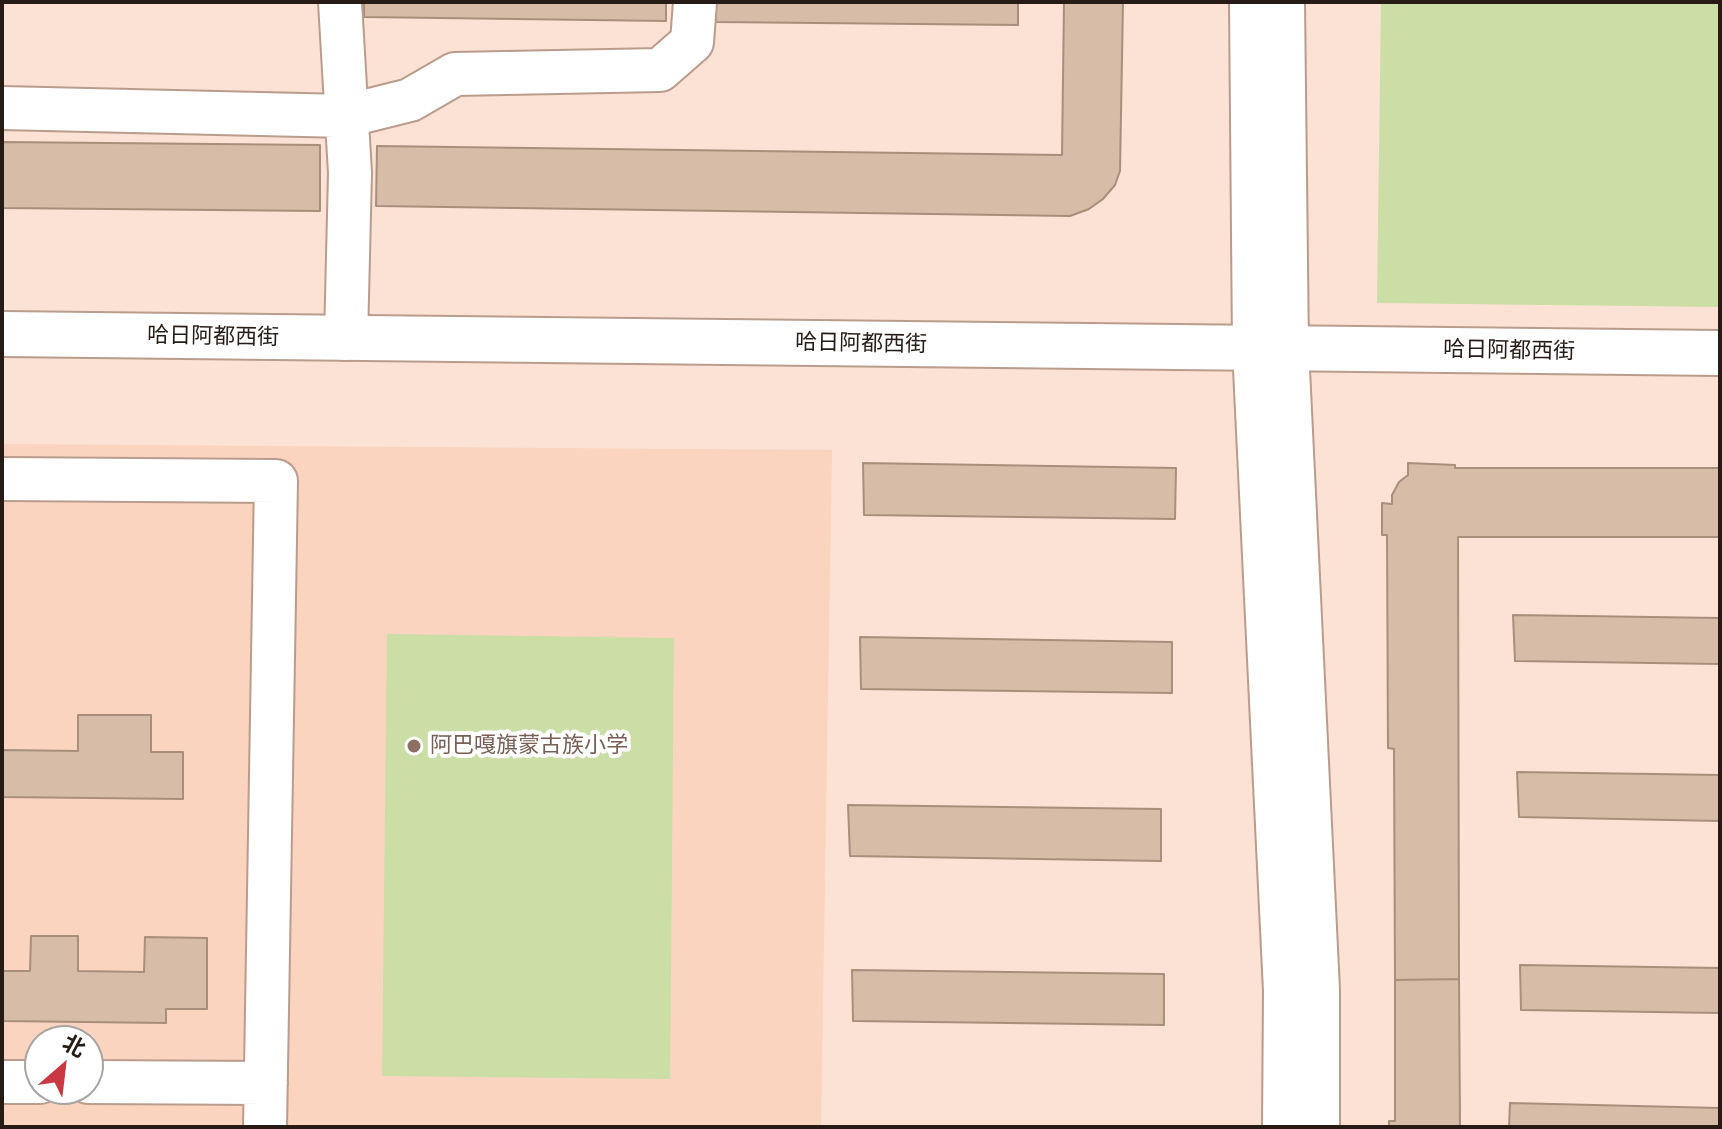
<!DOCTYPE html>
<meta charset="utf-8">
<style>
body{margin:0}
#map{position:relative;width:1722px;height:1129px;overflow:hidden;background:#fbe2d4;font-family:"PT Serif","Noto Sans SC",serif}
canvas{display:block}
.frame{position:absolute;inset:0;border:4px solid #261b15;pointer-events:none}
.north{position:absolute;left:24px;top:1025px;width:80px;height:80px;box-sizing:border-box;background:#fff;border:2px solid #a8a4a1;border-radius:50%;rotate:28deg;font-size:22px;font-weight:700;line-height:32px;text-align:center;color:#261b15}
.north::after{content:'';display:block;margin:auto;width:28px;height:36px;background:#c93943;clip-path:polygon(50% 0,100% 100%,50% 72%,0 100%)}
</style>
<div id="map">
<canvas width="1722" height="1129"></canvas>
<div class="frame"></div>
<div class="north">北</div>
</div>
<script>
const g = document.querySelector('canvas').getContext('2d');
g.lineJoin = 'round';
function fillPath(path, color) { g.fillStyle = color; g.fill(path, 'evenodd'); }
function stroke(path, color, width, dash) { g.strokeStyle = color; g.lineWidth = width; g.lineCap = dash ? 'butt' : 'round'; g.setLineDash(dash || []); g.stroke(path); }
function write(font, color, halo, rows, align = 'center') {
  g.font = font + ' "PT Serif","Noto Sans SC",serif'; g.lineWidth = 8; g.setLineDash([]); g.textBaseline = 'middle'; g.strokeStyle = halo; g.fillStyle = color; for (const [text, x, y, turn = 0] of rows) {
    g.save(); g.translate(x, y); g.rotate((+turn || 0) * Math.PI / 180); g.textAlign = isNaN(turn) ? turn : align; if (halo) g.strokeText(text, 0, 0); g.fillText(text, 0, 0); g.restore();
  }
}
fillPath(new Path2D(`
 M2 444 832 450 821 1127H2ZM40 1041H88V1089H40Z`), '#fad4bf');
fillPath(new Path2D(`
 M1381 2H1720V307L1377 303Z
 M387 634 674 638 670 1079 382 1076Z`), '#cadea5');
const building = new Path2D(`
 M364 2H666V21L364 17Z
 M716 2H1018V25L716 22Z
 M1064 2H1123L1120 171 1115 185 1103 199 1089 209 1070 216 376 206 377 146 1062 155Z
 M2 142 320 145V211L2 208Z
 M863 463 1176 468 1175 519 864 515Z
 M1408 463 1455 465V468H1720V537H1458L1459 979 1395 980 1394 749 1388 748 1387 535H1382V503L1392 504V495L1399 482 1408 475Z
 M1513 615 1720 618V664L1515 661Z
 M860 637 1172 642V693L861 689Z
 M78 715H151V752H183V799L2 797V750L78 751Z
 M1517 772 1720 775V821L1519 817Z
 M848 805 1161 809V861L850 856Z
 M31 936H78V971L144 972 145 937 207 938V1009H166V1023L2 1021V971H30Z
 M1520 965 1720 968V1013L1521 1010Z
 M852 970 1164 974V1025L853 1021Z
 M1459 979 1460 1127H1389V1121H1395V980Z
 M1510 1103 1720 1108V1127H1509Z`);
fillPath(building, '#d7bca8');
stroke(building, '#a88f7b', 2);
const minor = new Path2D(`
 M340 2 350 173 346 339
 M1251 2 1254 348 1285 991 1284 1127
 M1283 2 1287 349 1318 990V1127
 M2 108 346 116 410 100 455 74 660 70 692 42 695 2
 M2 479 276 481 265 1127
 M2 1082H40
 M88 1082 266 1083`);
const major = new Path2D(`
 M2 334 1720 353`);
stroke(minor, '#b99c8c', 46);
stroke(major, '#b99c8c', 48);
stroke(minor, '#fff', 42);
stroke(major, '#fff', 44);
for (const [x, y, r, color] of [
 [414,746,8,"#8d6e63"]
]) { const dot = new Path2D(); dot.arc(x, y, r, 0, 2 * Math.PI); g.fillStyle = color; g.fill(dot); stroke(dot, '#fff', 3); }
write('22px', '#261b15', '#fff', [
 ["哈日阿都西街",213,337,1],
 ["哈日阿都西街",861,344,1],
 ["哈日阿都西街",1509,351,1]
]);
write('22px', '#785e54', '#fff', [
 ["阿巴嘎旗蒙古族小学",430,746]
], 'left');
</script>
